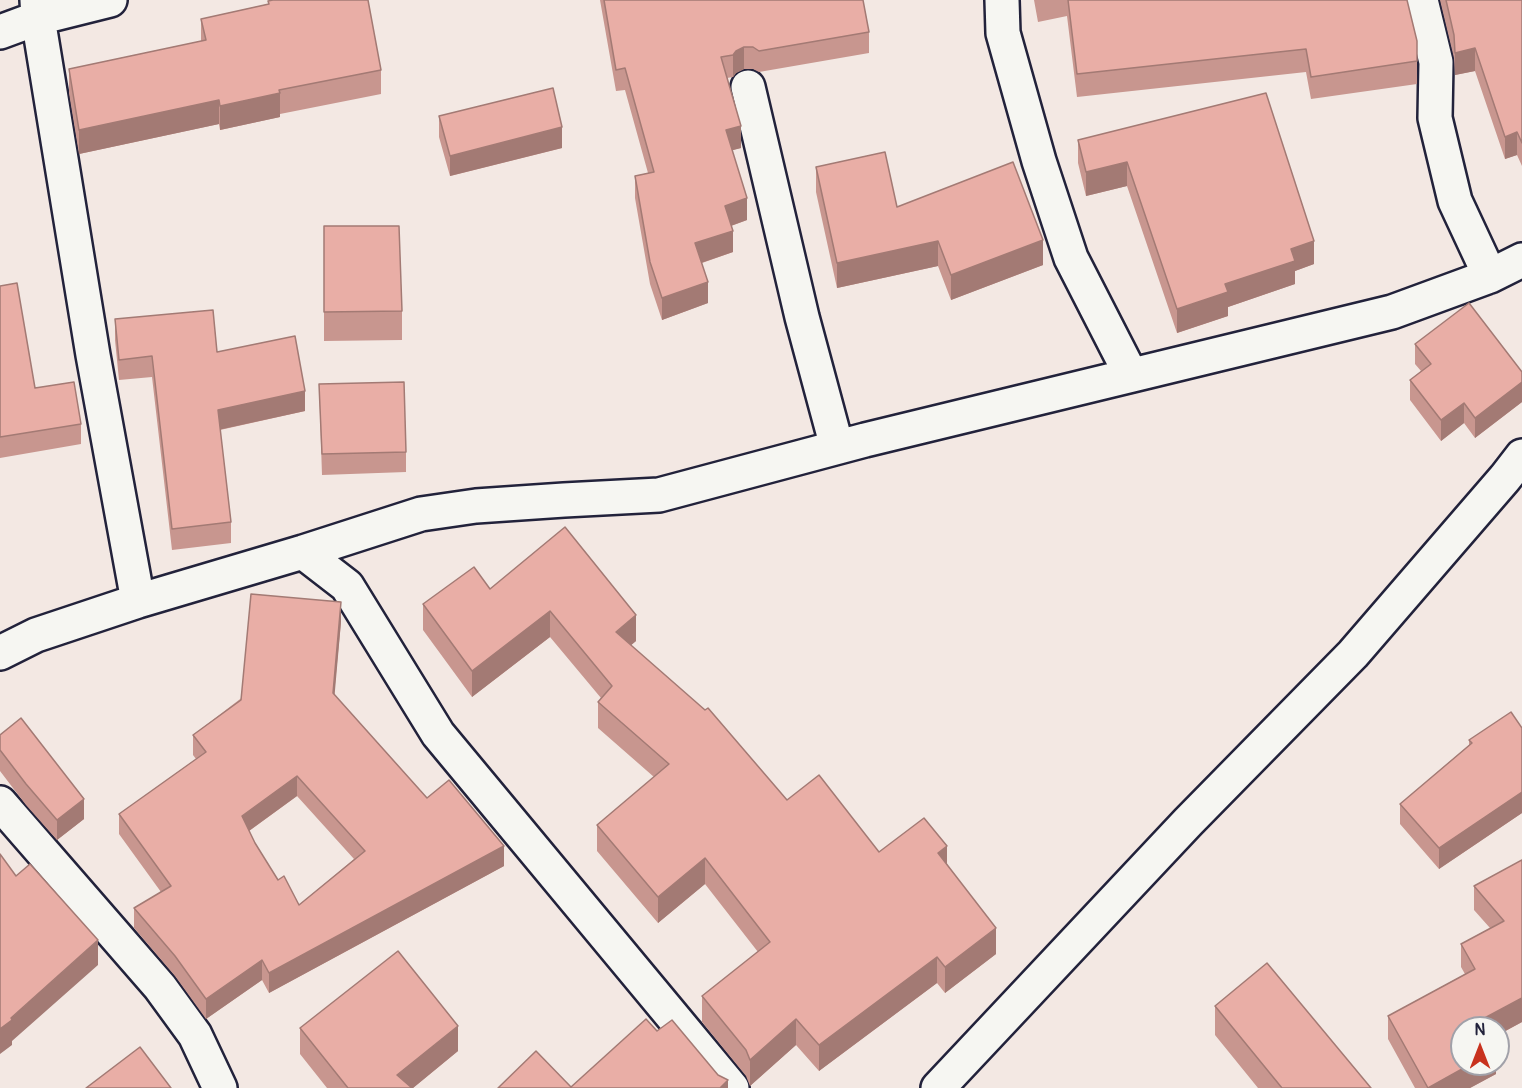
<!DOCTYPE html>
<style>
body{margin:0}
#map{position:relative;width:1522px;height:1088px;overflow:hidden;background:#f3e8e3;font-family:Pangolin,sans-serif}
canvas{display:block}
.north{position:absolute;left:1450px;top:1016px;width:60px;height:60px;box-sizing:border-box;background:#f6f6f2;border:2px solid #a1a1a9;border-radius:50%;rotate:0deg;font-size:16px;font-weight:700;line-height:24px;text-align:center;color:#22223b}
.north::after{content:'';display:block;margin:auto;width:21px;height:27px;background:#c8321e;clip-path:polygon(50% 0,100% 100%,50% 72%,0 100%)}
</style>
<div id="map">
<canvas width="1522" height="1088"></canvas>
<div class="north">N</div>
</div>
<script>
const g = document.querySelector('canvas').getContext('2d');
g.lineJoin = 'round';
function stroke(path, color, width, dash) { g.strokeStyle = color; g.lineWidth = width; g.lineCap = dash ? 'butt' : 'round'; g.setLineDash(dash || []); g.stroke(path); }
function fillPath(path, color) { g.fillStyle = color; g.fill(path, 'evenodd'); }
const minor = new Path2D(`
 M37 0 38 18 93 355 138 601
 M1002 0 1003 33 1039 161 1071 258 1131 375
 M1421 0 1436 62 1435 118 1455 201 1490 276
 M0 32 38 18 110 0
 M748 87 802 317 837 447
 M303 552 347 586 438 734 732 1088
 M0 653 36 635 138 601 303 552 421 514 476 506 564 500 659 495 865 440 1392 312 1490 276 1522 260
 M0 803 160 987 195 1035 220 1088
 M938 1088 1188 822 1353 654 1505 478 1522 456`);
stroke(minor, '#22223b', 38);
stroke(minor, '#f6f6f2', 33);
fillPath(new Path2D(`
 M600 0H863L869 32V53L759 72 753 69H744L736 73 733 77 727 78 741 148 732 150 747 220 731 226 733 252 702 263 708 303 662 320 650 284 635 198V176L648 173 625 90 616 91Z
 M1034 0H1407L1417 41V84L1311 99 1306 72 1077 97 1067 16 1038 22Z
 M1440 0H1522V166L1517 155 1505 159 1475 71 1455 75 1454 58Z
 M268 1 381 70V94L280 114V117L220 130 219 124 79 154 69 93V69L201 41V19L268 4Z
 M1266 93 1314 264 1295 271V284L1228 307V316L1177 333 1127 186 1086 196 1078 163V140Z
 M439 116 562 148 450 176 439 137Z
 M816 167 897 207 1043 265 951 300 938 266 837 288 816 192Z
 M324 226 402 311V340L324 341Z
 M0 286 35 388 81 424V444L0 458Z
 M115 319 217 352 305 411 220 430 231 522V543L172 550 152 377 119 380 115 340Z
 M1415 344 1522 372V402L1475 438 1464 423 1441 441 1410 400V380L1421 371 1415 364Z
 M319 384 406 452V472L322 475Z
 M490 589 636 641 631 645 787 800 879 852 947 864 996 954 945 993 937 983 819 1071 796 1045 750 1086 746 1076 702 1022V996L758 952 705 884 658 923 597 851V825L654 777 598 728V702L601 698 550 637 472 697 423 630V604Z
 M341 622 334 695 427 798 504 866 269 993 262 980 206 1019 175 976 134 928V908L161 892 119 834V814L196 759 193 755V735ZM297 796 354 859 299 905 278 880 255 843 249 831Z
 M1522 728V813L1439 869 1400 824V804L1469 745V740Z
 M0 735 84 819 57 840 26 805 0 771Z
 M1522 860V1022L1498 1035V1028H1462L1496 1064V1074L1470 1088H1415L1388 1039V1016L1465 974 1461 967V944L1490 928 1474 910V886Z
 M1215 1006 1371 1088H1258L1215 1035Z
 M300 1028 458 1051 413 1088H327L300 1054Z`), '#c8968f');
fillPath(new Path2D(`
 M744 47V69L736 73 733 77V55L736 51Z
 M1475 48V71L1455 75V53Z
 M280 93V117L220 130V106Z
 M219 100V124L79 154V130Z
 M741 126V148L726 152V130Z
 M562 127V148L450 176V156Z
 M1517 132V155L1505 159V137Z
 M1127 162V186L1086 196V172Z
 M747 198V220L725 228V206Z
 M733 231V252L695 265V243Z
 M1043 240V265L951 300V275Z
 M938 241V266L837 288V263Z
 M1314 241V264L1295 271V284L1228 307V316L1177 333V309L1291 249Z
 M708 282V303L662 320V298Z
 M1522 382V402L1475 438V418Z
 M305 391V411L218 430V410Z
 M1464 403V423L1441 441V420Z
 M341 602V622L333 713V693Z
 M550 611V637L472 697V671Z
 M636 615V641L616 658V632Z
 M297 776V796L242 836V816Z
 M1522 792V813L1439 869V848Z
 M84 799V819L57 840V820Z
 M504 846V866L269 993V973Z
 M947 846V872L938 853Z
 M705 858V884L658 923V897Z
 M996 928V954L945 993V967Z
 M98 940V965L12 1041V1045L0 1054V1029L11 1018Z
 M937 957V983L819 1071V1045Z
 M262 960V980L206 1019V999Z
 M1522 998V1022L1498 1035V1028H1479V1021Z
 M796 1019V1045L750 1086V1060Z
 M458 1026V1051L413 1088H397V1075Z
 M1471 1064H1496V1074L1470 1088H1428Z
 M728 1080V1088H720Z`), '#a37a74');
const building = new Path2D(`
 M273 0H368L381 70 279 90 280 93 220 106 219 100 79 130 69 69 206 40 201 19 269 4 268 1Z
 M604 0H863L869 32 759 51 753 47H744L736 51 733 55 721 57 741 126 726 130 747 198 725 206 733 231 695 243 708 282 662 298 650 262 635 176 654 172 625 68 616 70Z
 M1068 0H1407L1417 41V61L1311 77 1306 49 1077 74Z
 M1446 0H1522V143L1517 132 1505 137 1475 48 1455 53 1454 35Z
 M553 88 562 127 450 156 439 116Z
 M1266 93 1314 241 1291 249 1295 261 1225 284 1228 292 1177 309 1127 162 1086 172 1078 140Z
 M885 152 897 207 1013 162 1043 240 951 275 938 241 837 263 816 167Z
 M324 226H399L402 311 324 312Z
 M17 283 35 388 74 382 81 424 0 437V286Z
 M1469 303 1522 372V382L1475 418 1464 403 1441 420 1410 380 1431 364 1415 344Z
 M213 310 217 352 295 336 305 391 218 410 231 522 172 529 152 356 119 360 115 319Z
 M404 382 406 452 322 454 319 384Z
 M565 527 636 615 616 632 705 710 708 708 787 800 819 775 879 852 924 818 947 846 938 853 996 928 945 967 937 957 819 1045 796 1019 750 1060 746 1050 702 996 770 942 705 858 658 897 597 825 669 764 598 702 612 686 550 611 472 671 423 604 474 567 490 589Z
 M251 594 341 602 333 693 427 798 449 780 504 846 269 973 262 960 206 999 175 956 134 908 171 886 119 814 206 752 193 735 241 700ZM297 776 365 851 299 905 284 876 278 880 255 843 242 816Z
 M1511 712 1522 728V792L1439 848 1400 804 1472 743 1469 740Z
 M21 718 84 799 57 820 26 784 0 750V735Z
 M0 854 16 876 30 864 98 940 11 1018 12 1020 0 1029Z
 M1522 860V998L1479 1021 1483 1028H1462V1064H1471L1428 1088 1388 1016 1475 969 1461 944 1504 921 1474 886Z
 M398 951 458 1026 397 1075 412 1088H348L300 1028Z
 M1267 963 1371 1088H1282L1215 1006Z
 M646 1019 657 1031 672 1020 718 1075 728 1080 720 1088H498L536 1051 571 1087Z
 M140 1047 171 1088H86Z`);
fillPath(building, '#e9aea6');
stroke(building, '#a37a74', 1.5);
</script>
